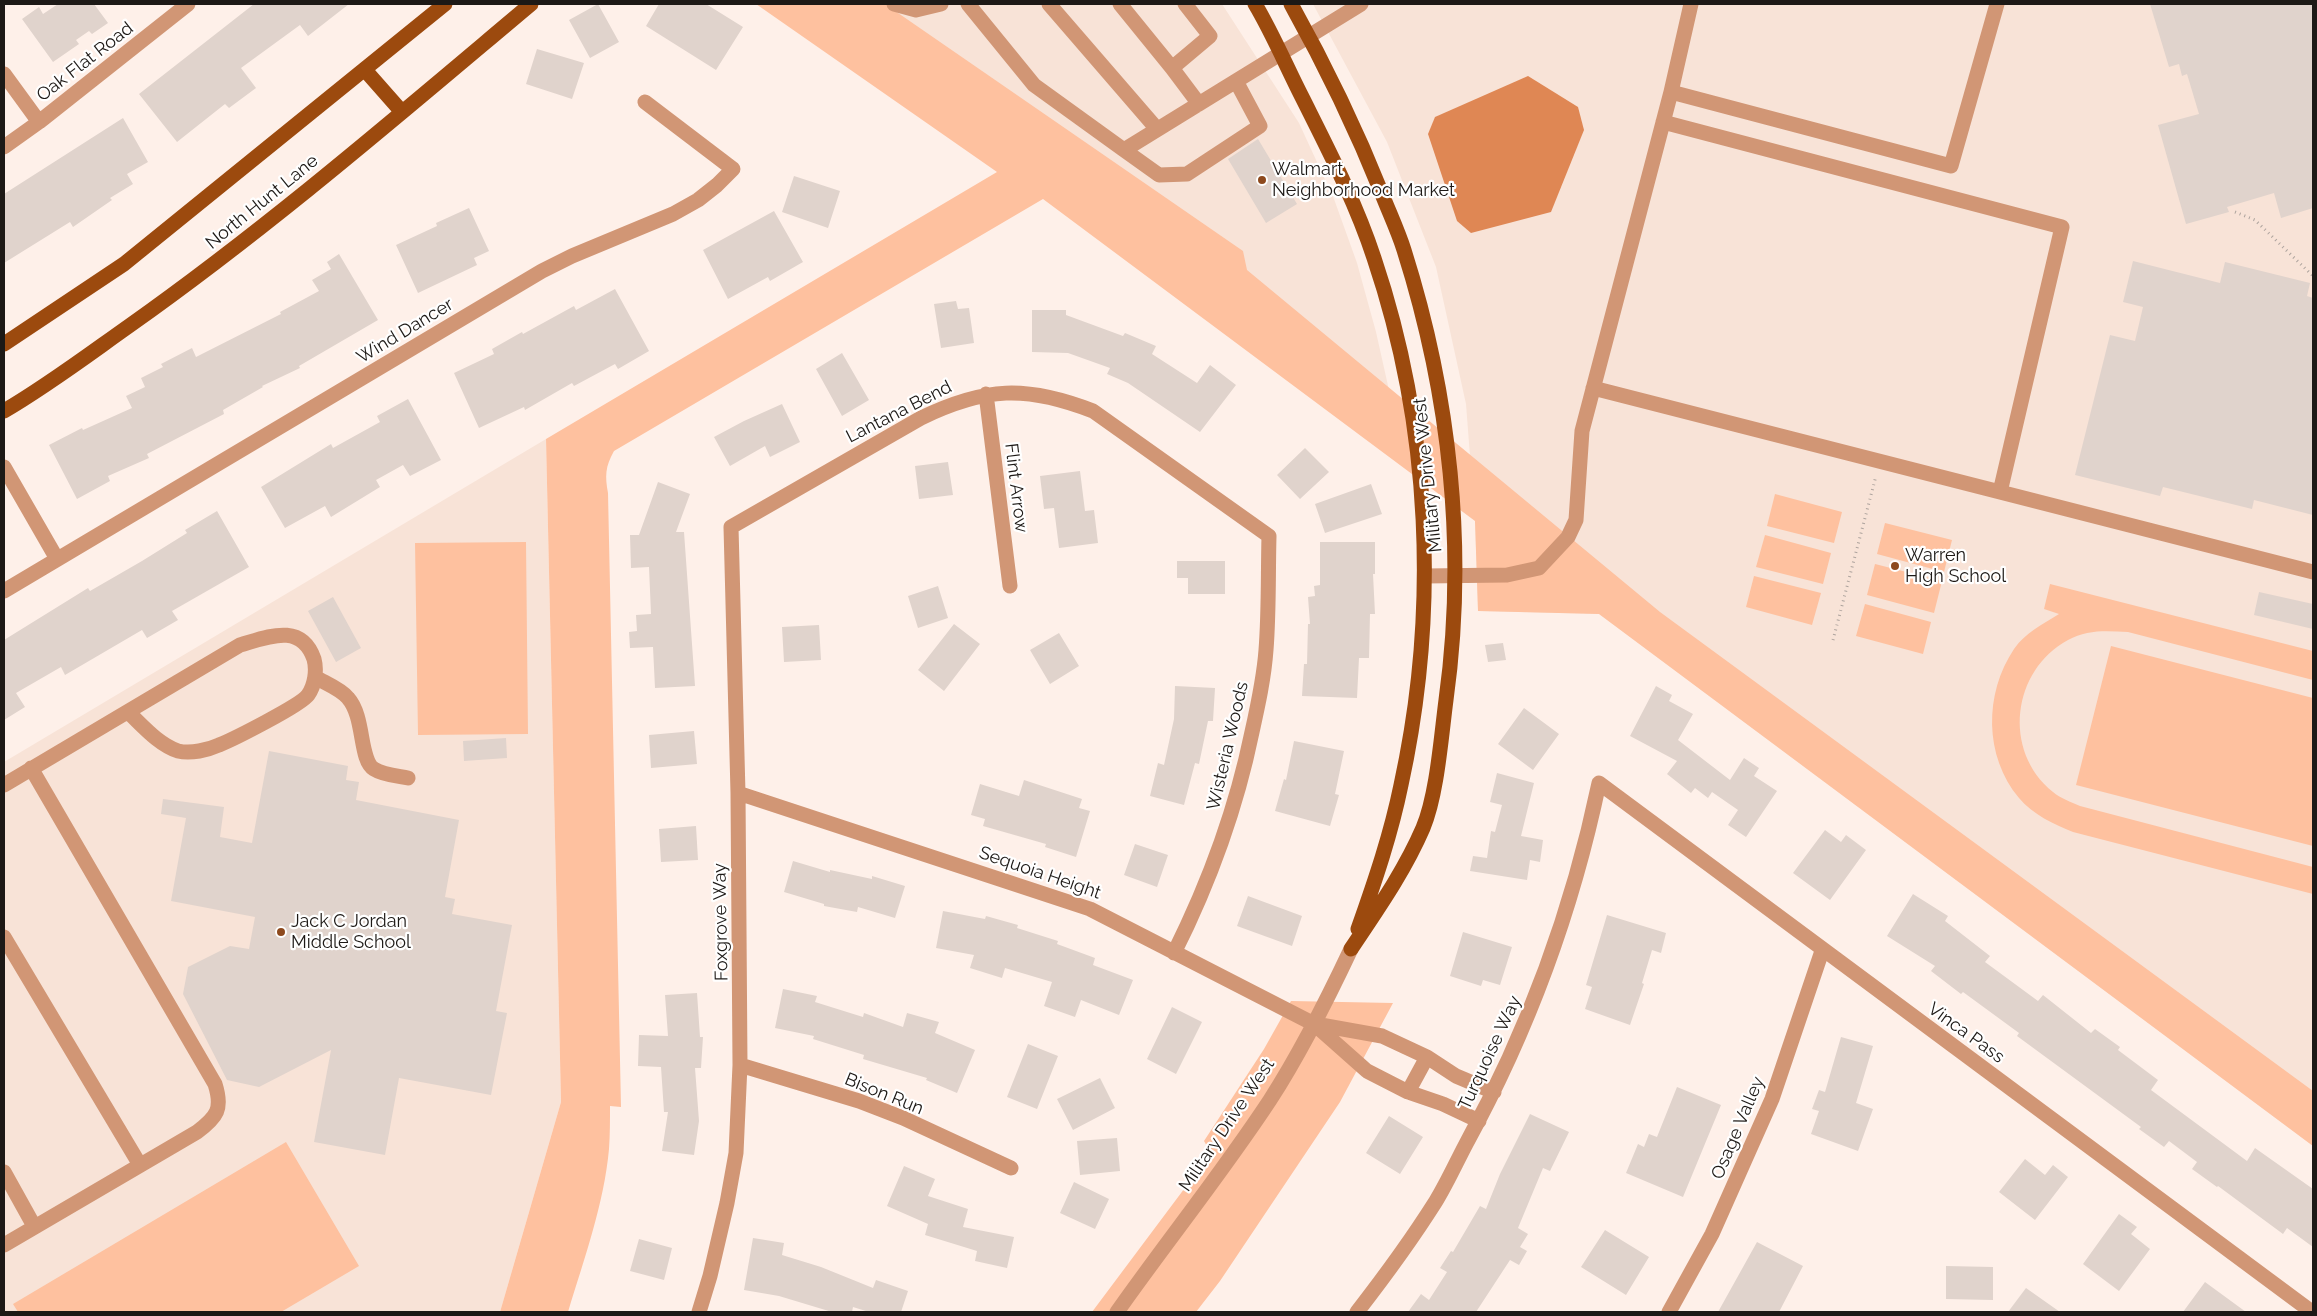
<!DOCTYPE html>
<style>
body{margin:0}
#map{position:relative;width:2317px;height:1316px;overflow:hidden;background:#fef0e9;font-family:Raleway,sans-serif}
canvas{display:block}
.frame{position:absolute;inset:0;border:5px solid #1d1916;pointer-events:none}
</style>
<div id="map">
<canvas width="2317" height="1316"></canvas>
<div class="frame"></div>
</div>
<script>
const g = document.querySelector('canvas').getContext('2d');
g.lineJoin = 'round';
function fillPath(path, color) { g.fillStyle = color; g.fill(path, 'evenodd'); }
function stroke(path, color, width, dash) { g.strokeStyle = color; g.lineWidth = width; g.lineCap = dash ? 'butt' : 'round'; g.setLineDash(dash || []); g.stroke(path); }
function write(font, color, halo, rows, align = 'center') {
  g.font = font + ' Raleway,sans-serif'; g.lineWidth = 4.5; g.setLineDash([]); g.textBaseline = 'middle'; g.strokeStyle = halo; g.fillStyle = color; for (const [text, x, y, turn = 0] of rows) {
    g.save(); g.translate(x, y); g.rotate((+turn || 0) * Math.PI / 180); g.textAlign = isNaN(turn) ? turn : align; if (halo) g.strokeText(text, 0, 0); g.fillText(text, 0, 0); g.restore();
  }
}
fillPath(new Path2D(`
 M854 4H1222L1299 123 1334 199 1357 263 1376 332 1393 408Z
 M1313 4H2313V1146L1599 614 1478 611 1475 521 1466 404 1436 267 1387 142Z
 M546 439 561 1102 500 1312H4V762Z`), '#f8e3d7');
fillPath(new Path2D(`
 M756 4H885L1243 251 1247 270 1660 612 2313 1091V1146L1599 614 1478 611 1475 521 1043 199 614 451C605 467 605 476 608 493L621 1107 610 1106C610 1120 610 1135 609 1149 604 1204 584 1259 568 1312H500L561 1102 546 439 997 172Z
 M1775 494 1842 512 1834 543 1767 526Z
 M1885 523 1952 540 1944 572 1877 554Z
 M1765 535 1831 553 1823 584 1756 567Z
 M526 542 528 734 418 735 415 543Z
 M1875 564 1942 581 1934 613 1867 595Z
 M1754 576 1821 593 1812 625 1746 607Z
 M2050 584 2313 651V680L2128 632C2108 631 2087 629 2068 640 2012 670 2002 751 2053 792 2060 798 2071 802 2080 806L2313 867V894L2073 832C2054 824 2033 815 2019 798 1984 756 1984 694 2014 649 2025 633 2043 624 2059 614L2044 609Z
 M1865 604 1931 622 1923 654 1856 636Z
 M2111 646 2313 698V846L2076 785Z
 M1291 1001 1393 1003 1340 1102 1220 1281 1196 1312H1092L1211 1153 1204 1141 1264 1049Z
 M286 1142 359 1266 281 1312H18L13 1304Z`), '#fec19f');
fillPath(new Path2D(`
 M1528 76 1578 107 1584 130 1551 212 1471 233 1457 221 1428 134 1435 117Z`), '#df8754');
fillPath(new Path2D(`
 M58 4H94L108 23 92 34 89 31 76 40 79 44 53 62 22 19 39 7 43 14Z
 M254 4H349L308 36 300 25 241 68 256 88 229 108 225 104 177 142 139 94Z
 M598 4 619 42 590 58 569 20Z
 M659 4H706L743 27 716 70 646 26Z
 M2150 4H2313V208L2281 218 2274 193 2227 207 2229 212 2186 224 2158 125 2199 114 2187 74 2182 76 2179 64 2169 67Z
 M537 49 584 63 572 99 526 84Z
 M123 118 148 162 127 174 133 184 110 198 112 200 73 227 70 222 4 263V194Z
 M1258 139 1297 204 1266 223 1228 159Z
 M794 176 840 191 828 228 782 212Z
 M469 208 489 251 474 258 477 265 418 293 396 245 437 226 436 223Z
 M774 211 803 262 770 281 768 277 728 299 703 250Z
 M339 254 378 320 299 366 300 368 262 386 263 387 223 410 224 414 147 454 149 458 108 476 110 481 77 499 49 445 82 428 83 430 132 408 126 396 145 387 141 378 163 367 161 364 192 348 196 357 281 314 280 312 319 291 312 280 331 269 327 262Z
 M2133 261 2220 283 2225 262 2310 283 2307 296 2313 298V515L2254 500 2252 509 2163 487 2160 496 2075 475 2110 335 2135 341 2143 307 2123 302Z
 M615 289 649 351 618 369 615 364 574 386 572 383 525 410 524 407 479 428 454 373 494 354 492 349 522 332 523 334 574 306 576 310Z
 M956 301 958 309 969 308 974 343 941 348 934 304Z
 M1032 310H1066V315L1123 336 1125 333 1156 346 1152 354 1197 383 1210 365 1236 385 1200 432 1128 383 1107 374 1110 368 1068 353 1032 352Z
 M842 353 869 400 842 416 816 369Z
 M408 399 441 460 410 476 403 465 376 480 380 487 331 517 325 506 285 528 261 487 331 444 333 448 380 422 377 416Z
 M782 404 800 442 770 457 765 446 730 466 714 437 744 421Z
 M1305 448 1329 472 1300 499 1277 475Z
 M948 462 953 495 919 499 915 466Z
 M1080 471 1085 511 1094 510 1098 543 1059 548 1054 508 1044 509 1040 476Z
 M658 482 690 494 676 532H684L695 686 655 688 653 647 630 648 629 632 637 631 636 615 651 614 649 567 631 568 630 535H639Z
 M1371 484 1382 514 1325 533 1315 504Z
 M217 511 249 567 172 611 178 620 147 638 142 630 65 675 61 667 16 693 25 707 4 720V640L88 588 90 591 142 561 187 533 185 530Z
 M1320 542H1375V574H1373L1375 614H1370L1369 658H1359L1357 698 1302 696 1304 664H1307L1308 624H1310L1308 597 1315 596 1314 586 1320 585Z
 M1177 561H1225V594H1188V578H1177Z
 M938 586 948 618 918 628 908 596Z
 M2259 592 2313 604V629L2254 615Z
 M333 597 361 648 336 662 308 611Z
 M954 624 980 644 944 691 918 670Z
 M819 625 821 660 784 662 782 627Z
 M1059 633 1079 666 1050 684 1030 650Z
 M1503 643 1506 660 1488 662 1485 645Z
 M1175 686 1215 688 1213 721H1208L1199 764 1195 763 1184 805 1150 796 1158 763 1164 765 1174 719Z
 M1656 686 1672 695 1669 701 1693 714 1678 740 1730 780 1744 758 1759 768 1754 776 1777 791 1746 837 1728 825 1738 810 1712 792 1708 798 1695 788 1691 793 1667 774 1677 761 1630 736Z
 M1524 708 1559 734 1533 770 1498 744Z
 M694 731 697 764 651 768 649 735Z
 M506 738 507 758 464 761 463 741Z
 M1294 741 1344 751 1335 794 1339 795 1330 826 1275 811 1284 779 1286 780Z
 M269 751 348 766 346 780 359 782 356 800 459 820 445 897 455 899 452 914 512 925 496 1011 507 1013 491 1095 399 1078 385 1155 314 1142 331 1050 259 1087 227 1080 183 994 188 967 230 946 249 949 255 917 171 901 186 818 161 814 163 799 224 807 220 837 252 843Z
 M1497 773 1534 783 1521 836 1543 840 1540 862 1530 860 1527 880 1470 871 1473 856 1487 858 1491 831 1495 832 1502 805 1490 802Z
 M1024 780 1082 799 1079 808 1090 811 1076 857 1045 847 1046 844 983 826 985 819 971 815 980 784 1019 796Z
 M696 826 698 860 661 862 659 829Z
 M1825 830 1841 842 1846 835 1866 850 1830 900 1793 873Z
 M1135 844 1168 855 1157 887 1124 875Z
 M793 861 830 872V870L872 879V876L905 886 895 918 858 907 857 912 824 906V904L784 892Z
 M1913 894 1948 916 1945 921 1990 956 1985 962 2038 1001 2043 995 2091 1033 2095 1029 2120 1047 2118 1050 2158 1080 2151 1090 2247 1161 2255 1148 2313 1189V1247L2287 1228 2283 1234 2218 1186 2217 1187 2192 1169 2197 1162 2169 1141 2164 1147 2139 1129 2141 1127 2017 1036 2019 1033 1963 992 1961 994 1931 971 1935 966 1887 936Z
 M1248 896 1302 916 1292 946 1237 926Z
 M943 911 985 919 986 916 1018 925 1017 928 1058 941 1057 944 1095 958 1093 965 1133 980 1119 1015 1081 1000 1075 1017 1044 1006 1052 982 1005 968 1002 978 970 968 974 955 936 948Z
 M1607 915 1666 933 1661 953 1652 950 1642 983 1644 984 1630 1025 1585 1009 1592 987 1586 985Z
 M1463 932 1512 947 1500 985 1483 980 1481 986 1450 976Z
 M783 989 817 996 815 1002 863 1017 864 1013 903 1027 907 1013 939 1022 935 1033 975 1050 957 1093 926 1080 927 1078 863 1059 864 1055 813 1039 814 1036 775 1028Z
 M697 993 700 1037H703L701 1068H695L699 1121 694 1155 662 1151 668 1112H664L661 1067 638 1066 639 1035 668 1036 665 995Z
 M1172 1007 1202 1022 1176 1074 1147 1059Z
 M1841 1037 1873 1046 1856 1103 1873 1109 1858 1151 1811 1134 1819 1111 1812 1109 1819 1090 1825 1092Z
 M1028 1044 1058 1056 1037 1109 1007 1097Z
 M1100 1078 1115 1108 1073 1130 1057 1099Z
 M1677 1087 1721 1105 1683 1197 1626 1173 1638 1144 1644 1147 1649 1134 1657 1137Z
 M1530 1114 1569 1132 1550 1171 1543 1168 1518 1228 1528 1234 1520 1247 1527 1251 1519 1265 1510 1260 1476 1312H1408L1421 1294 1429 1300 1447 1272 1440 1268 1451 1251 1453 1252 1480 1206 1486 1209 1500 1174Z
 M1389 1116 1423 1137 1400 1174 1366 1153Z
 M1117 1138 1120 1171 1080 1175 1077 1141Z
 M2025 1159 2045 1175 2053 1165 2068 1177 2035 1220 1999 1192Z
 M904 1166 935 1179 928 1196 968 1209 963 1227 1014 1237 1007 1268 975 1261 977 1251 925 1235 928 1224 887 1206Z
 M1074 1182 1109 1199 1095 1229 1060 1213Z
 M2119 1214 2137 1227 2131 1234 2150 1249 2119 1291 2083 1264Z
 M1605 1230 1649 1257 1626 1295 1581 1267Z
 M753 1238 784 1243 782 1255 821 1267 873 1288 876 1280 908 1291 901 1312H869L853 1307 852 1312H832L779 1296 744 1290Z
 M639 1239 672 1248 664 1280 630 1271Z
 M1757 1242 1803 1266 1779 1312H1718Z
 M1946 1266 1993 1267V1300L1946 1299Z
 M2205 1282 2246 1312H2183Z
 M2026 1288 2060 1312H2008Z`), '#e0d3cc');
stroke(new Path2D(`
 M2235 212 2255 220 2313 276
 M1833 640 1876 476`), '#aea49e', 3, [1, 4]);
stroke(new Path2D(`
 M894 4 916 10 941 4
 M968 4 1034 85 1124 150 1361 4
 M1049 4 1157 129
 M1120 4 1172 68
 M1185 4 1210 36 1172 68 1199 104
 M4 74 39 122
 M1671 92 1951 166 1997 4
 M4 147 39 122 188 4
 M1124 150 1159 175 1187 174 1260 126 1236 81
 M1593 388 2000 492 2062 227 1663 122
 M986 394 1010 586
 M4 467 57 559
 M2000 492 2313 572
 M1425 576 1507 575 1539 568 1568 537 1576 520 1582 431 1671 92 1691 4
 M4 591 542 271 572 256 673 214 698 200 717 185 733 169 645 102
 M315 677C325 683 341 689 348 698 365 717 359 760 374 769 383 775 398 776 408 778
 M4 785 240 645C268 637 301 622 314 659 317 670 315 685 308 695 301 705 234 739 219 745 208 750 191 754 178 751 158 744 143 726 128 712
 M738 793 1090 909 1314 1024 1367 1071 1408 1092 1443 1104 1479 1121
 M4 937 140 1165
 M1315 1024 1382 1036 1427 1057 1456 1076 1494 1092
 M740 1065 859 1101 903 1118 1011 1168
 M1408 1092 1427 1057
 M4 1172 34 1226
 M4 1245 197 1132C217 1117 223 1109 215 1084L31 768
 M699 1312 710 1276 727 1203 736 1153 740 1065 738 793 731 527 921 418C985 387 1026 385 1093 411L1269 536C1268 574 1269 612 1266 650 1264 678 1258 705 1252 732 1236 810 1210 881 1174 953
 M1117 1312C1167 1241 1222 1173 1270 1100 1301 1052 1327 1000 1351 949
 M1357 1312C1385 1276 1412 1239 1436 1201 1447 1183 1456 1163 1466 1144 1529 1029 1572 912 1599 783L2312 1312
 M1669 1312 1712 1234 1772 1099 1822 951`), '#d19675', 15);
stroke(new Path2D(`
 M1255 4C1273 34 1287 68 1303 99 1329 151 1356 203 1374 258 1431 427 1439 611 1401 785 1391 834 1375 881 1358 929
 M1291 4C1325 65 1356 129 1382 194 1389 212 1398 231 1404 250 1450 395 1467 549 1446 700 1441 738 1437 795 1423 828 1404 872 1377 910 1351 949
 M365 70 402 112
 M4 344 124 264 445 4
 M4 411C47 386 88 355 129 326 269 227 400 114 531 4`), '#9c4a0e', 15);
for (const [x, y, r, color] of [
 [1262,180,5,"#8d491d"],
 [1895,566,5,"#8d491d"],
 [281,932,5,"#8d491d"]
]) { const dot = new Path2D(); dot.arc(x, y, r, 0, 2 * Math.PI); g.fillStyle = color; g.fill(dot); stroke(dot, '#fff', 2); }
write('18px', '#1d1916', '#fff', [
 ["Oak Flat Road",85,62,-38],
 ["North Hunt Lane",262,202,-39],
 ["Wind Dancer",405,331,-31],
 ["Lantana Bend",899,412,-27],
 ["Military Drive West",1428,475,-96],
 ["Flint Arrow",1016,488,83],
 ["Wisteria Woods",1228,746,-77],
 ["Sequoia Height",1040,873,19],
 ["Foxgrove Way",721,922,-91],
 ["Vinca Pass",1966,1033,36],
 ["Turquoise Way",1490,1053,-65],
 ["Bison Run",884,1094,22],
 ["Military Drive West",1227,1125,-56],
 ["Osage Valley",1738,1128,-67]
]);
write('18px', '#1d1916', '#fff', [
 ["Walmart",1272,170],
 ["Neighborhood Market",1272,191],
 ["Warren",1905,556],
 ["High School",1905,577],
 ["Jack C Jordan",291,922],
 ["Middle School",291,943]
], 'left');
</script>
